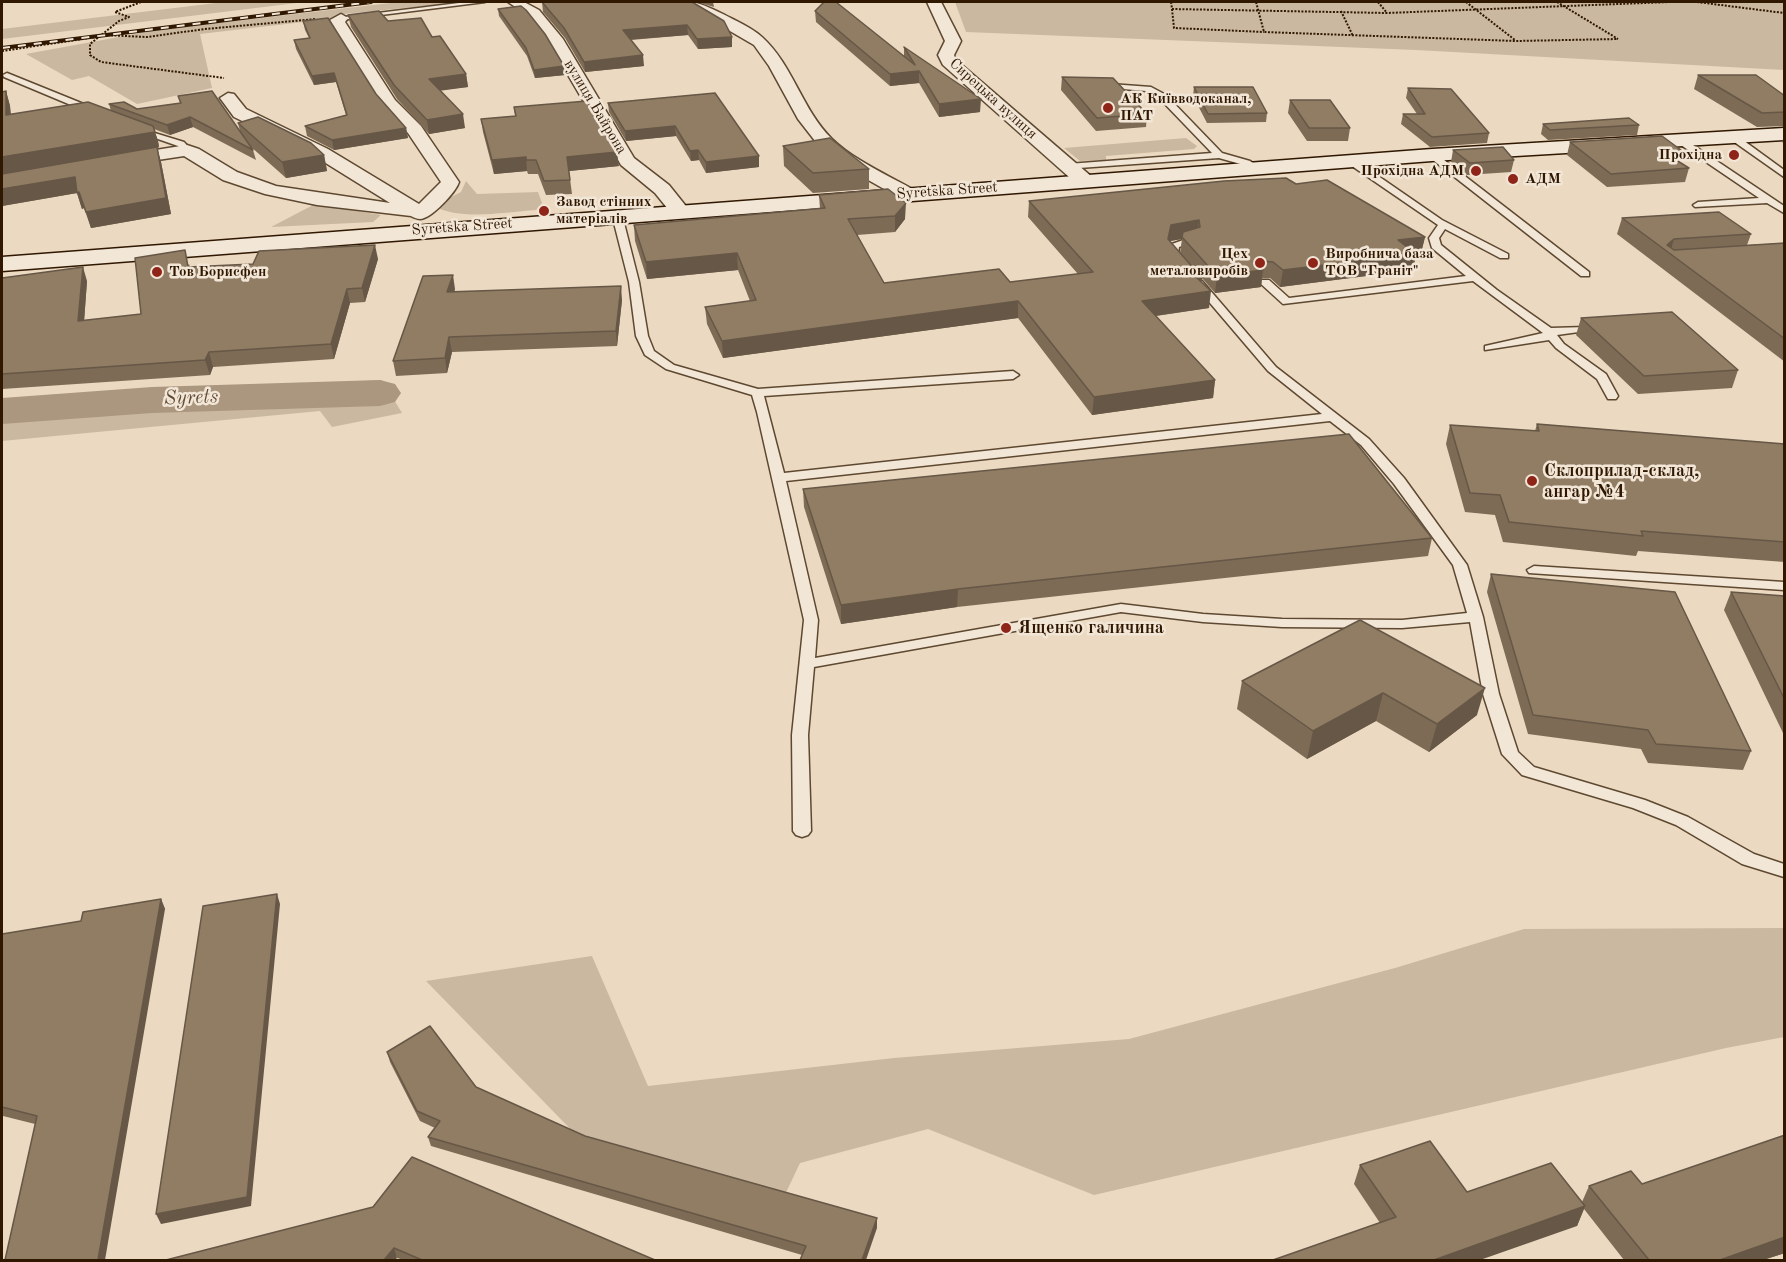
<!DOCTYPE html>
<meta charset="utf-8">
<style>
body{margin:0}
#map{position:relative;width:1786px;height:1262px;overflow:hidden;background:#ebd9c1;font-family:"Old Standard TT",serif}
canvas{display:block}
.frame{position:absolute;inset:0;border:3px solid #2f1700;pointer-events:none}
</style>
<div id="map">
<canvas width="1786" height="1262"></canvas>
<div class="frame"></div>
</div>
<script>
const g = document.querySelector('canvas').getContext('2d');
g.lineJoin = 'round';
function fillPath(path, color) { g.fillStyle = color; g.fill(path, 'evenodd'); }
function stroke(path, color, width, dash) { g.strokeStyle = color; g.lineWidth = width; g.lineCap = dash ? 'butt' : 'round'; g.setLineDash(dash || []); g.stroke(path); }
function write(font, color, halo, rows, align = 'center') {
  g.font = font + ' "Old Standard TT",serif'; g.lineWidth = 5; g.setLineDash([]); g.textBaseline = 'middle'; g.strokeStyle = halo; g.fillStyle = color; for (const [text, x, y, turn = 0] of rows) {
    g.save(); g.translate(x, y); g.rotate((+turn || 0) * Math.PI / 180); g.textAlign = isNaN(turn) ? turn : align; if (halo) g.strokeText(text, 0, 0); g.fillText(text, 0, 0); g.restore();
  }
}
fillPath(new Path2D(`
 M224 2H305L2 39V29Z
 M399 2H465L344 14 329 19 200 34 212 88 137 104 89 76 72 80 26 54 157 30Z
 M955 2H1784V70L1416 50 966 32Z
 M1186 138 1197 146 1194 149 1106 156V160L1080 161 1064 148Z
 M466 181 477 194 538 192 542 203 536 210C504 212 462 221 433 206L461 192Z
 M315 204 381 215 373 222 271 227Z
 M382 380 402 413 332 427 320 411 2 441V399Z
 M1784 928V1037L1726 1048 1094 1195 928 1129 800 1163 782 1201 587 1146 426 981 592 956 648 1086 894 1058 1129 1039 1395 968 1524 929Z`), '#cbb8a0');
fillPath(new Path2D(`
 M380 380 395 384 401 393 395 402 380 406 152 413 2 424V398L152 387Z`), '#ab977f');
const service = new Path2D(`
 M467 2H485L341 20 337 18Z
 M7 73 96 109 97 111 90 113 4 77 3 75Z
 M1097 83 1151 87 1166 95 1222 153 1250 161 1262 169 1254 171 1244 165 1219 158 1065 169V165L1068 164 1212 153 1160 99 1146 91 1100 87H1097Z
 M135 127 184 142 191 150 184 152 178 146 135 131Z
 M1730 135H1736L1784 170V177L1730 139Z
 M1675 137H1681L1784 206V213L1767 203 1695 207 1693 205 1698 202 1759 198 1675 141Z
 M1429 153H1435L1589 272V276H1581L1429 157Z
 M1349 160H1355L1442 220 1508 254V258H1500L1445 229 1439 238 1441 245 1497 290 1551 328 1586 327V331L1557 335 1564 344 1606 374 1618 396 1616 399H1608L1597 379 1556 348 1549 340 1485 350V346L1543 333 1473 281 1283 304 1261 284V280H1269L1289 298 1466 276 1432 248 1429 238 1438 225 1349 164Z
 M617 212 622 215 639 282 648 336 654 351 674 365 758 389 1013 371 1019 375 1013 379 764 396 784 473 1322 414 1268 371 1193 283 1198 280 1202 281 1276 367 1369 439 1404 478 1467 565 1483 617 1499 694 1518 752 1534 767 1645 800 1688 817 1754 854 1784 864V877L1742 864 1676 825 1633 808 1522 775 1502 754 1483 694 1470 622 1402 628 1282 627 1203 622 1121 612 814 667 808 735 811 831 808 835 802 837 796 835 793 831 792 735 804 620 757 412 752 395 666 369 645 355 636 336 629 282 612 215ZM1330 421 1361 445 1394 484 1453 565 1467 613 1402 620 1282 619 1203 614 1121 604 815 658 818 620 786 481Z
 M1192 237 1197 240 1196 242 1179 247 1178 254 1185 263 1176 265 1168 254 1169 245Z
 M1534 566 1784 582V590L1529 573 1527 570Z`);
const minor = new Path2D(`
 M508 2H524L539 10 563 39 634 158 669 185 689 210 686 214H672L655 193 621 165 548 41 529 16Z
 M680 2C696 0 708 7 723 14 736 21 751 27 762 37 793 65 802 110 832 139 855 161 886 174 914 190L917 194 914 198H900L847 168 819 146 798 119 769 66 754 45Z
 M927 2H941L961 41 954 55 956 60 1092 177 1094 181 1092 185H1078L943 65 938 55 945 41Z
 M341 14 348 18 345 22 395 100 421 126 459 182C456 192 431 219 420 219 417 219 413 217 411 216L317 205 265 194 223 180 184 156 118 166 112 165 109 161 112 157 118 156 187 145 199 149 237 172 276 186 390 203 316 157 234 117 220 98 228 93 234 94 246 109 328 149 419 204 441 182 408 133 380 103 330 20Z`);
const secondary = new Path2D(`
 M1784 128V140L1432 161 2 271V257L1432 149Z`);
stroke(service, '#5e4830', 3);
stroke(minor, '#5e4830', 3);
stroke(secondary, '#2f1700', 3);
stroke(new Path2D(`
 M141 2 115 12 129 17 119 21 90 44V55L101 62 224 78
 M1171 2 1172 9 1387 13 1670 2
 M1256 2 1264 32 1516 41 1618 39
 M1378 2 1387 13
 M1466 2 1515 40
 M1557 2 1618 39
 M1697 2 1784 13
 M1172 9 1174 28 1264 32
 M1341 11 1353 36
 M104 35 147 37 205 29 316 19
 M2 51 96 37`), '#2f1700', 2, [2, 1.5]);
fillPath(service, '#f2e6d7');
fillPath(minor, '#f2e6d7');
fillPath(secondary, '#f2e6d7');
const rail = new Path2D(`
 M2 48 371 2`);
stroke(rail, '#2f1700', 4);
stroke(rail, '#f2e6d7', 2, [8]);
fillPath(new Path2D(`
 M542 2H692L732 47 698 49 688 35 631 40 644 66 585 72 565 38 543 12Z
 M697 2H713L714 7Z
 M498 9 565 75 535 78 527 56 499 16Z
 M815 11 904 56V47L980 112 939 117 919 83 890 86 816 22Z
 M348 15 388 21 432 37 466 74 468 87 440 90 465 128 429 134 397 99 351 27Z
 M303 21 376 94 406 128 408 138 334 150 307 136 305 126 346 115 336 82 314 85 296 49 294 40 309 38 305 30Z
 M1698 75 1785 96V126L1757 127 1694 89Z
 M1062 77 1147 114 1146 127 1096 131 1061 90Z
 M1194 87 1267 113 1266 122 1207 123 1193 96Z
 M1408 88 1489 133 1487 143 1430 147 1401 124 1403 114H1417L1406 98Z
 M6 91 10 106 11 114 111 111 109 104 137 109 180 103 178 96 240 131 238 123 324 155 327 171 286 178 250 146 253 150 256 160 193 127 170 135 154 129 158 141 159 147 157 148 161 162 171 214 91 228 84 208 82 209 77 193 2 206Z
 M715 93 759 167 706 173 699 160 691 161 676 136 626 141 609 112 608 103Z
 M1290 100 1350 128 1348 141H1307L1288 113Z
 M514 107 619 166 569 171 572 194 546 195 538 174H528L527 171 494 174 483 132 481 119 515 116Z
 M1543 124 1639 125 1637 135 1548 140 1541 134Z
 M1785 134V144L1782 142Z
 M1570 142 1681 150 1678 161 1689 168 1685 182 1607 187 1567 155Z
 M783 146 869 169V189L813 193 784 166Z
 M1453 150 1514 160 1511 172 1467 175 1451 162Z
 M1296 184 1425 237 1421 253 1416 254 1413 270 1280 287 1270 278H1262L1261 287 1215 293 1202 278 1201 282 1209 308 1156 316 1215 380 1213 398 1092 415 1018 318 723 358 707 324 705 307 750 301 738 270 647 279 635 241 634 225 820 209 819 195 905 219 895 232 857 235 884 283 1010 282 1078 274 1028 217 1029 201ZM1182 239 1180 253 1170 241Z
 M1622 218 1751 234 1747 245 1785 243V362L1617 234Z
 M378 259 365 302 350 303 334 359 213 367 210 375 2 389V278L87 281 84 321 141 314 189 264 190 267Z
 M455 289 454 292 622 300 617 346 452 352 447 373 396 376 393 361Z
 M1581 318 1738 370 1732 388 1638 394 1576 335Z
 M1537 424 1785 444V562L1638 551 1636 556 1503 542 1495 515 1465 512 1446 444 1450 425 1535 431Z
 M803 489 1432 538 1428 556 957 607 841 624 804 507Z
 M1491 574 1751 751 1743 770 1648 763 1641 749 1528 734 1487 592Z
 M1731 592 1785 596V733H1783L1724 610Z
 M1360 620 1477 715 1429 752 1376 721 1307 759 1237 709 1242 681Z
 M161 899 165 909 35 1124 3 1116 2 1122V934L81 921Z
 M387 1052 476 1087 585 1136 877 1228 802 1255 431 1146 428 1137 435 1128 420 1121 390 1062Z
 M1785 1135V1253L1763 1260H1624L1584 1209 1577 1226 1380 1223 1354 1184 1360 1165 1467 1192 1582 1202 1589 1186 1642 1184Z
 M373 1207 655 1260H404L397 1258Z`), '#7d6b56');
fillPath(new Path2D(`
 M687 25 688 35 624 40 623 30Z
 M732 37V47L698 49 697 39Z
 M643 55 644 66 585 72 584 62Z
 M564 66 565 75 535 78 534 70Z
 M919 71V83L890 86V74Z
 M334 73 336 82 314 85 312 76Z
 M466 74 468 87 431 92 429 79Z
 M6 91 10 106 11 130 6 115Z
 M981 99 980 112 939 117V104Z
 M463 114 465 128 429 134 427 120Z
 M190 117 193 127 170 135 167 125Z
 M153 126 158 141 159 147 157 148 161 162 171 214 91 228 86 212 157 148 2 175V157Z
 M675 126 676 136 626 141 625 131Z
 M406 128 408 138 334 150 332 140Z
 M698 150 699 160 691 161 690 151Z
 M617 152 619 166 569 171 567 157Z
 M324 155 327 171 286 178 282 162Z
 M759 156V167L706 173V162Z
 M526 157 527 171 494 174 492 160Z
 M75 177 84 208 82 209 77 193 2 206V189Z
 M906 203 905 219 895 232V216Z
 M1199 220 1197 236 1182 237V239L1170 241 1168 239 1171 225Z
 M1425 237 1421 253 1416 254 1413 270 1280 287 1283 270 1398 240Z
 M1674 239 1670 253 1667 245Z
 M375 245 378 259 365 302 362 288Z
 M737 253 738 270 647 279 646 262Z
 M1263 261 1262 270H1263L1261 287 1215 293 1217 276 1261 263Z
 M83 267 87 281 83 336 78 321Z
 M453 275 455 289 450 306 447 292Z
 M1197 278H1202L1200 293 1211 291 1209 308 1140 318 1142 301Z
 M621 286 622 300 617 346 616 331Z
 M347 289 350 303 334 359 331 344Z
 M1018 301V318L723 358 722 341Z
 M449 337 452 352 447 373 445 358Z
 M209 352 213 367 210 375 205 360Z
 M1215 380 1213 398 1092 415 1094 397Z
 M958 589 957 607 841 624V605Z
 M1485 688 1477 715 1429 752 1437 724Z
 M1383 693 1376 721 1307 759 1313 731Z
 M277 894 280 904 251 1206 161 1224 156 1214Z
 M161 899 165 909 105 1260H98Z
 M1585 1206 1577 1226 1480 1260H1434Z
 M877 1218V1228L866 1260H862Z
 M1785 1237V1253L1763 1260H1720Z
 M394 1248 397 1258 395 1260H384Z`), '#665746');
const building = new Path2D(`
 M542 2H692L724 21 732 37 697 39 687 25 623 30 643 55 584 62 564 28Z
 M824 2H836L915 65 904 47 981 99 939 104 919 71 890 74 815 11Z
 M521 6 526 10 545 34 564 66 534 70 526 48 498 9Z
 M379 11 388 21 421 18 432 37 440 36 466 74 429 79 463 114 427 120 394 85 348 15Z
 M328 18 376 94 406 128 332 140 305 126 347 115 334 73 312 76 294 40 310 38 303 21Z
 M1698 75H1756L1785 96V112L1762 113Z
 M1062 77 1113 78 1147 114 1097 118Z
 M1194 87H1253L1267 113 1208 114Z
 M1408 88 1451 89 1489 133 1432 137 1403 114H1425Z
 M6 91V115L88 102 153 126 155 132 2 157V92Z
 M212 91 253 150 190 117 167 125 109 104 124 102 137 109 181 103 178 96Z
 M715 93 759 156 706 162 698 150 690 151 675 126 625 131 608 103Z
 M1290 100H1330L1350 128H1309Z
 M587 101 617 152 567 157 570 180 544 181 536 160H526V157L492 160 481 119 516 116 514 107Z
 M258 117 311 143 324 155 282 162 238 123Z
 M1629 118 1639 125 1550 130 1543 124Z
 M1662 136 1681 150 1663 152 1689 168 1611 174 1570 142Z
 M830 138 869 169 813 173 783 146Z
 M157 147 166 198 86 212 79 192 77 193 75 177 2 189V174Z
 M1503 147 1514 160 1470 163 1453 150Z
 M1286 178 1296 184 1327 180 1425 237 1398 240 1416 254 1283 270 1273 262 1263 261 1261 263 1263 270 1217 276 1182 237 1183 232 1200 227 1199 220 1171 225 1168 239 1202 278H1197L1211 291 1142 301 1215 380 1094 397 1018 301 722 341 705 307 756 300 737 253 646 262 634 225 825 208 819 195 888 189 906 203 895 216 848 219 884 283 999 269 1010 282 1093 272 1029 201 1224 181Z
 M1719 212 1751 234 1674 239 1667 245 1674 250 1785 243V339L1622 218Z
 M375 245 362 288 347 289 331 344 209 352 205 360 2 374V278L83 267 78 321 141 314 135 258 185 250 188 267 253 264 259 251Z
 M453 275 447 292 621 286 616 331 449 337 445 358 393 361 423 276Z
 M1672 312 1738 370 1644 376 1581 318Z
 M1537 424 1785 444V542L1641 531 1643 536 1509 522 1500 495 1470 493 1450 425 1539 431Z
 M1349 434 1432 538 958 589 841 605 803 489Z
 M1491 574 1675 592 1751 751 1656 744 1648 730 1533 715Z
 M1731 592 1785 596V700Z
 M1360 620 1485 688 1437 724 1383 693 1313 731 1242 681Z
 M277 894 247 1197 156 1214 203 906Z
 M161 899 98 1260H5L37 1116 2 1107V934L81 921 83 912Z
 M430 1026 476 1087 585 1136 877 1218 862 1260H800L806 1246 428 1137 440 1121 417 1111 387 1052Z
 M1785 1135V1237L1720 1260H1649L1589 1186 1631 1171 1642 1184Z
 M1430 1141 1467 1192 1551 1163 1585 1206 1434 1260H1273L1396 1217 1360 1165Z
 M412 1157 655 1260H422L394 1248 384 1260H166L373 1207Z`);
fillPath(building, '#917c64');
stroke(building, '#665746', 1.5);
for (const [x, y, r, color] of [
 [1108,108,6,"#8f2418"],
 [1734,155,6,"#8f2418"],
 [1476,171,6,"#8f2418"],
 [1513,179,6,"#8f2418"],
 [544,211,6,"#8f2418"],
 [1260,263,6,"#8f2418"],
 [1313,263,6,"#8f2418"],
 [157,272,6,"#8f2418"],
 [1532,481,6,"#8f2418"],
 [1006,628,6,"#8f2418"]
]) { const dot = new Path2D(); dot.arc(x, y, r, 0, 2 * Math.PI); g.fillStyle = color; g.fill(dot); stroke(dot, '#f2e6d7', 2); }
write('15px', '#2f1700', '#f2e6d7', [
 ["Сирецька вулиця",993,99,42],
 ["вулиця Байрона",595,107,59],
 ["Syretska Street",947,191,-4],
 ["Syretska Street",462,227,-4]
]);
write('bold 15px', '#2f1700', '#f2e6d7', [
 ["АК Київводоканал,",1120,99],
 ["ПАТ",1120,116],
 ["Прохідна",1722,155,"right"],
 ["Прохідна АДМ",1464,171,"right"],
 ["АДМ",1525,179],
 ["Завод стінних",556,202],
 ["матеріалів",556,219],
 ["Цех",1248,254,"right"],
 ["металовиробів",1248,271,"right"],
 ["Виробнича база",1325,254],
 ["ТОВ \"Граніт\"",1325,271],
 ["Тов Борисфен",169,272]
], 'left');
write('bold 18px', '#2f1700', '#f2e6d7', [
 ["Склоприлад-склад,",1544,471],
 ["ангар №4",1544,492],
 ["Ященко галичина",1018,628]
], 'left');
write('italic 20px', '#614a33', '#f2e6d7', [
 ["Syrets",191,398,-2]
]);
</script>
